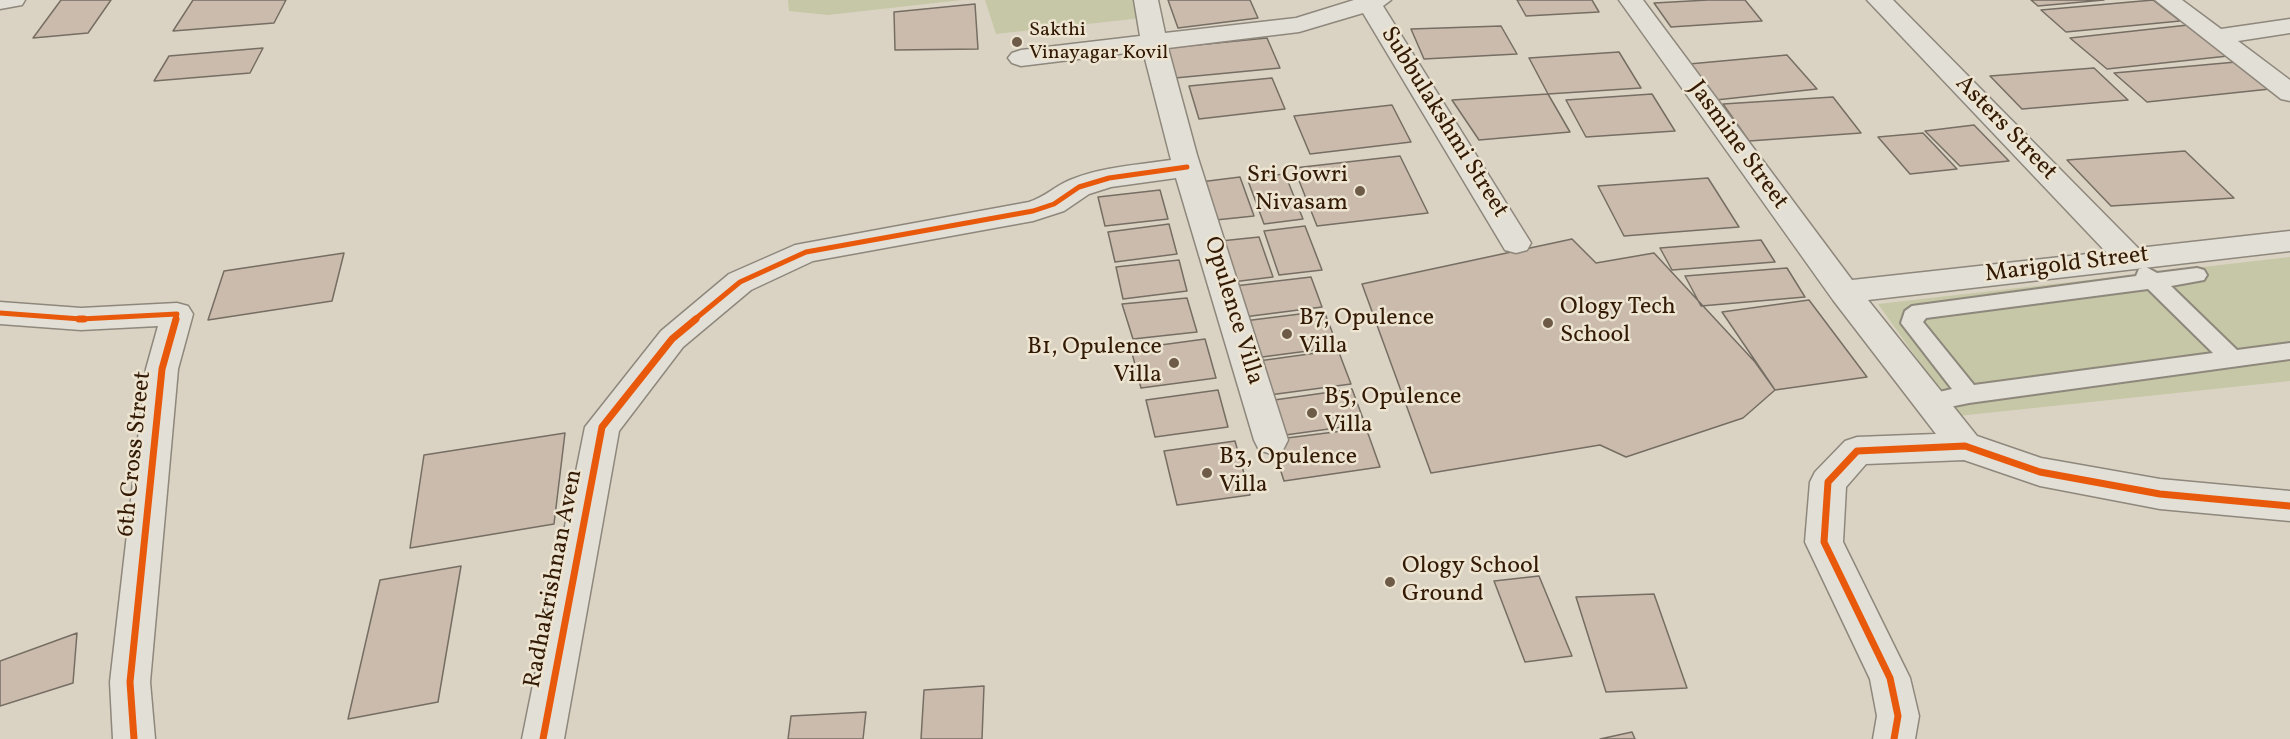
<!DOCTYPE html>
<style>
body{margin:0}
canvas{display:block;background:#dad3c3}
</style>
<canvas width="2290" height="739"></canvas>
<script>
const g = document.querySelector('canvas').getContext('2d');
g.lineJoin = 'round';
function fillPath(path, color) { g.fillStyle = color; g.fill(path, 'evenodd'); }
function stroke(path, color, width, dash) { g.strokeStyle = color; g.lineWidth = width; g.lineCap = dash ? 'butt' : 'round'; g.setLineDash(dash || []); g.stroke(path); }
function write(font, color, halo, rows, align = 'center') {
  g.font = font + ' Vollkorn,serif'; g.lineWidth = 5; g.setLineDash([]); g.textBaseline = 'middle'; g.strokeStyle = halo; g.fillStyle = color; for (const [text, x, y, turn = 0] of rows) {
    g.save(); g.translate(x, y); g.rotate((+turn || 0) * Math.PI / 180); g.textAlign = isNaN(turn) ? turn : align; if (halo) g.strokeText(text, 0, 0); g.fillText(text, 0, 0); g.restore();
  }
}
fillPath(new Path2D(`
 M788 0H962L828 15 789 11Z
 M985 0H1146L1151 17 996 34Z
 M2290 257V381L1958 416 1878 304Z`), '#c6c7a6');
const building = new Path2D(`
 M61 0H111L88 33 33 38Z
 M193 0H286L274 23 173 31Z
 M1168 0H1250L1258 18 1178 28Z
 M1517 0H1592L1599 12 1526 16Z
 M1708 0H1745L1762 21 1671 27 1654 3Z
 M2031 0H2104L2038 6Z
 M2153 0 2180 21 2066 32 2041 10Z
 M975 4 978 49 895 50 894 12Z
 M2188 25 2228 56 2107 69 2070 38Z
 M1501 26 1517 54 1424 59 1411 29Z
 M1267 38 1280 68 1175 78 1166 48Z
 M263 48 250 73 154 81 169 56Z
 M1619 52 1641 88 1548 94 1529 58Z
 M1787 55 1817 89 1716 100 1689 64Z
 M2236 62 2270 89 2147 102 2114 73Z
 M2094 68 2128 100 2022 109 1990 76Z
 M1272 78 1285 109 1199 119 1189 86Z
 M1548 94 1570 132 1479 140 1452 100Z
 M1652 94 1675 131 1586 137 1566 100Z
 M1833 97 1861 133 1749 141 1723 104Z
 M1392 105 1411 142 1310 154 1294 116Z
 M1974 125 2009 161 1960 166 1925 131Z
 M1923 133 1957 169 1910 174 1878 137Z
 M2185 151 2234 198 2111 206 2067 160Z
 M1400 156 1428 213 1317 226 1294 168Z
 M1285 174 1303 219 1264 224 1247 178Z
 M1240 177 1254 216 1206 221 1192 183Z
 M1708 178 1739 227 1624 236 1598 186Z
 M1160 190 1168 219 1105 226 1098 197Z
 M1169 224 1177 254 1115 262 1108 232Z
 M1305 226 1322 270 1279 275 1264 231Z
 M1259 237 1273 277 1224 283 1211 242Z
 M1572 239 1596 263 1654 253 1755 362 1775 390 1743 418 1626 457 1600 445 1431 473 1362 284Z
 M1761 240 1775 262 1672 270 1660 248Z
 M344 253 332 301 208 320 224 271Z
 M1179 260 1187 291 1123 299 1116 267Z
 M1787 268 1805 297 1701 306 1685 276Z
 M1311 277 1322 307 1236 318 1226 287Z
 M1187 298 1197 332 1133 339 1122 304Z
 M1809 300 1867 377 1775 390 1722 312Z
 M1324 311 1338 347 1247 359 1236 322Z
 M1205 339 1216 378 1141 388 1131 349Z
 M1338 350 1351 384 1262 396 1251 362Z
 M1352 389 1365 424 1271 437 1260 402Z
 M1218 390 1228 427 1155 437 1146 400Z
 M1366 428 1380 467 1284 481 1271 440Z
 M565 433 554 524 410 548 424 455Z
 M1235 441 1250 495 1177 505 1164 451Z
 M461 566 438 702 348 719 380 580Z
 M1539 576 1572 656 1525 662 1494 581Z
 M1654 594 1687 688 1606 692 1576 597Z
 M77 633 73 683 0 706V661Z
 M984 686 982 739H921L924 690Z
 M866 712 863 739H788L791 716Z
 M1632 732 1635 739H1600Z`);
fillPath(building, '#cabbad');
stroke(building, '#766e63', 1.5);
const lane = new Path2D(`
 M2146 267 2157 273 2197 268 2204 270 2207 275 2204 280 2171 286 2237 350 2290 343V359L1969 403 1930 411 1922 408 1918 402 1922 396 1952 389 1901 323 1905 311 1912 306 2136 276 2139 269ZM2148 289 2213 353 1974 385 1923 322 1926 318Z`);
const street = new Path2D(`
 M0 0H25L22 5 0 9Z
 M1134 0H1158L1165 33 1296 18 1354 0H1391L1383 6 1531 243 1527 250 1516 253 1505 250 1363 13 1299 32 1168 48 1197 155 1288 440 1283 450 1271 454 1259 450 1254 440 1176 178 1111 187 1089 194 1064 211 1033 221 813 261 751 290 683 347 619 431 564 739H522L585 427 661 331 729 274 795 245 1029 202C1045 197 1055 186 1070 180 1101 167 1137 165 1171 160L1143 51 1021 66 1012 63 1008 58 1012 53 1021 50 1140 36Z
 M1619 0H1643L1852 280 2106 252 1867 0H1893L2138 248 2290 231V251L1868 300 1977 436 2041 458 2160 479 2290 491V521L2160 509 2040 486 1964 460 1866 464 1846 487 1843 542 1910 678 1919 716 1915 739H1873L1877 716 1870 679 1805 542 1810 482 1815 472 1845 441 1857 437 1936 434 1833 300Z
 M2155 0H2182L2221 29 2290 19V33L2238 41 2290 80V101L2281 99Z
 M0 302 81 308 177 303 188 306 193 314 178 369 150 682 155 739H113L110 682 146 369 158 326 81 330 0 324Z`);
stroke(lane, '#8e877c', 4);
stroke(street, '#8e877c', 3);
fillPath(lane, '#e2dfd7');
fillPath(street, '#e2dfd7');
stroke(new Path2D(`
 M0 313 81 319 177 314 175 320
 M694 320 740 282 806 252 1033 211 1054 204 1079 187 1109 178 1187 167`), '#e8590c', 5);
stroke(new Path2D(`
 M79 319H84
 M134 739 130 682 162 369 176 319
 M543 739 602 427 672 339 696 319
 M1894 739 1898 716 1890 678 1824 542 1828 482 1857 451 1965 446 2040 472 2160 494 2290 506`), '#e8590c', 7);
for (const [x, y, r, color] of [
 [1017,42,6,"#6d5b48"],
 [1360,191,6,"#6d5b48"],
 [1548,323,6,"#6d5b48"],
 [1287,334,6,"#6d5b48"],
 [1174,363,6,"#6d5b48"],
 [1312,413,6,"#6d5b48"],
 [1207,473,6,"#6d5b48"],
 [1390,582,6,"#6d5b48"]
]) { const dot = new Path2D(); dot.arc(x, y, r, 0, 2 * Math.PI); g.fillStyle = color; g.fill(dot); stroke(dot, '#ede5d2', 2); }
write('20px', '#331a05', '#ede5d2', [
 ["Sakthi",1029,31],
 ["Vinayagar Kovil",1029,54]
], 'left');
write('24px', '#331a05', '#ede5d2', [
 ["Subbulakshmi Street",1443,123,58],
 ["Asters Street",2005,129,46],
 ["Jasmine Street",1737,146,54],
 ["Marigold Street",2067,266,-7],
 ["Opulence Villa",1232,311,73],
 ["6th Cross Street",136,454,-84],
 ["Radhakrishnan Aven",555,579,-79]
]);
write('24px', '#331a05', '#ede5d2', [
 ["Sri Gowri",1348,177,"right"],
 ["Nivasam",1348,205,"right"],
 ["Ology Tech",1560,309],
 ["School",1560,337],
 ["B7, Opulence",1299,320],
 ["Villa",1299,348],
 ["B1, Opulence",1162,349,"right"],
 ["Villa",1162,377,"right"],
 ["B5, Opulence",1324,399],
 ["Villa",1324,427],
 ["B3, Opulence",1219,459],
 ["Villa",1219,487],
 ["Ology School",1402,568],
 ["Ground",1402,596]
], 'left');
</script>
